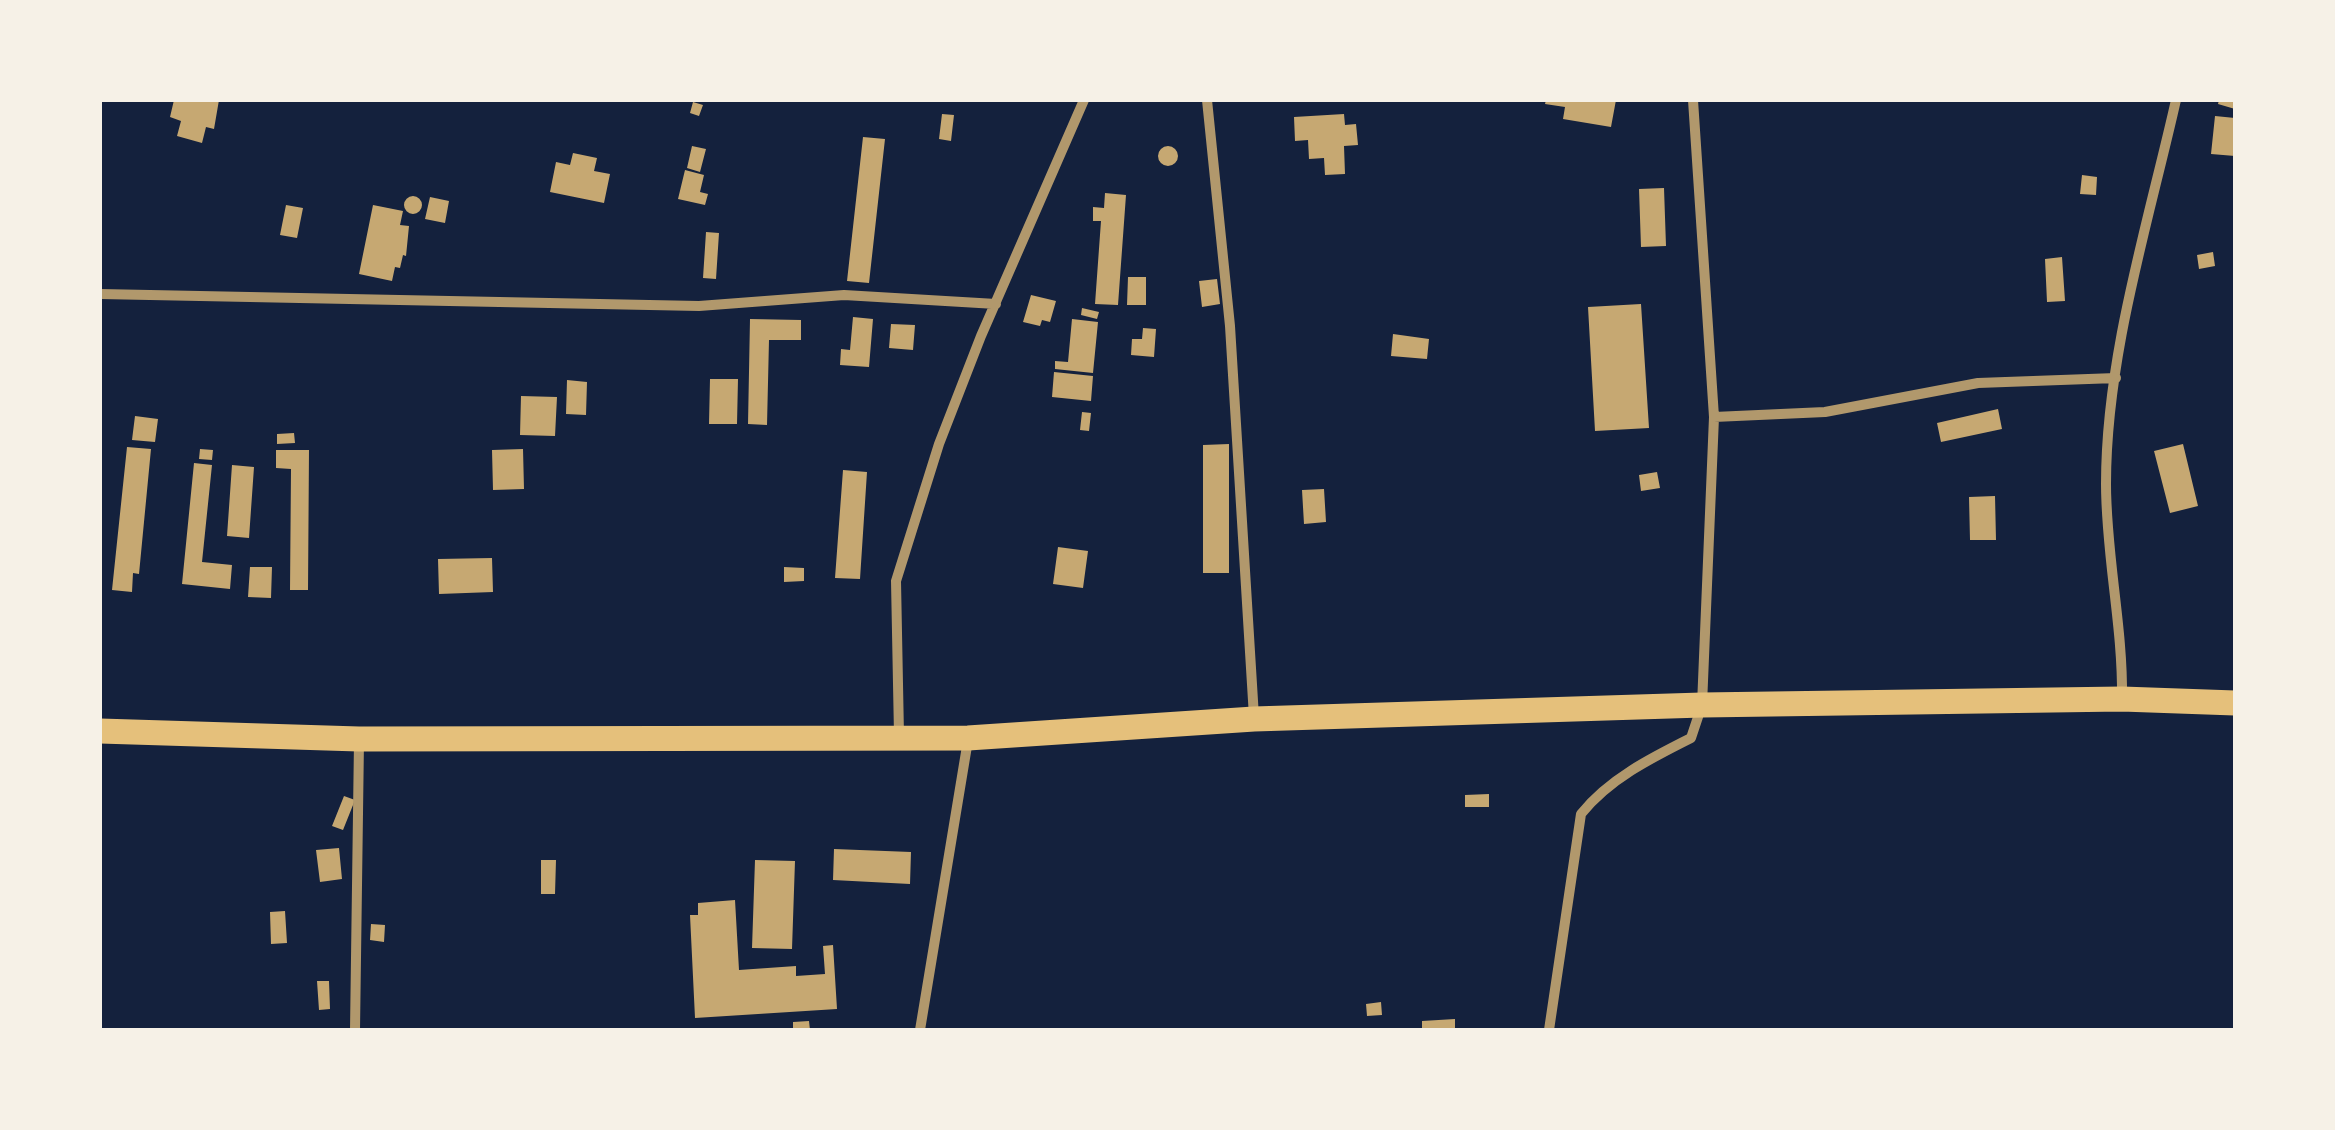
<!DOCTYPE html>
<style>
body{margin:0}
#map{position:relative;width:2335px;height:1130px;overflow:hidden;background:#14213d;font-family:"Alegreya Sans",sans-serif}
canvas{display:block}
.frame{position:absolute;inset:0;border:102px solid #f6f1e7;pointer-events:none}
</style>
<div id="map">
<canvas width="2335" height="1130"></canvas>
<div class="frame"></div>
</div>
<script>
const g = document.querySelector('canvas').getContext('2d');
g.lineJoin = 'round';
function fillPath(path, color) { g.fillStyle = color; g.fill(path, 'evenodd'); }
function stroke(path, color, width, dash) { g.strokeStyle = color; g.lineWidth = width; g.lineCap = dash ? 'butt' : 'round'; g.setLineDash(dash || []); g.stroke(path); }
fillPath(new Path2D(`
 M174 100H219L214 129 206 127 202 143 177 136 181 121 170 117Z
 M1546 100H1616L1611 127 1563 119 1565 107 1545 104Z
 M2219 100H2235V109L2218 104Z
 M693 102 703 105 699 116 690 113Z
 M942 114 954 115 951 141 939 139Z
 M1344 114 1345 125 1356 124 1358 145 1344 146 1345 174 1325 175 1324 158 1309 159 1308 140 1295 141 1294 117Z
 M2215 116 2235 118V156L2211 154Z
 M863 137 885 139 869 283 847 281Z
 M692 146 706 149 700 172 687 168Z
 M1158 156a10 10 0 1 1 20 0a10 10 0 1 1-20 0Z
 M573 153 597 158 594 171 610 174 604 203 550 192 556 162 570 165Z
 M685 170 704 175 700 192 708 194 705 205 678 199Z
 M2082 175 2097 177 2096 195 2080 194Z
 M1664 188 1666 246 1641 247 1639 189Z
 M1105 193 1126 195 1118 305 1095 304 1101 221H1093V207L1104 208Z
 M404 205a9 9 0 1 1 18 0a9 9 0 1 1-18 0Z
 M430 197 449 201 445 223 425 219Z
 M286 205 303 208 297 238 280 235Z
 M373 205 403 211 400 225 409 226 406 256 403 255 400 268 395 267 392 281 359 274Z
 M706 232 719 233 716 279 703 278Z
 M2213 252 2215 266 2199 269 2197 255Z
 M2062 257 2065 301 2047 302 2045 259Z
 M1128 277H1146V305H1127Z
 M1217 279 1220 304 1202 307 1199 281Z
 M1031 295 1056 301 1050 322 1042 320 1040 326 1023 322Z
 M1641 304 1649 428 1595 431 1588 307Z
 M1082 308 1099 312 1097 319 1081 315Z
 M853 317 873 319 869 367 840 365 841 349 850 350Z
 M750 319 801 320V340H769L767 425 748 424Z
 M1072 319 1098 322 1093 373 1055 369V361L1068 362Z
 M891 324 915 325 913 350 889 348Z
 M1143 328 1156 329 1154 357 1131 355 1132 339H1142Z
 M1393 334 1429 339 1427 359 1391 356Z
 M1054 372 1093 376 1091 401 1052 397Z
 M710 379H738L737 424H709Z
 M567 380 587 382 586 415 566 414Z
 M521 396 557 397 555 436 520 435Z
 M1998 409 2002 429 1941 442 1937 423Z
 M1082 412 1091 413 1089 431 1080 430Z
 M135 416 158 419 155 442 132 440Z
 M294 433 295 443 277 444V434Z
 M1229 444V573H1203V445Z
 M2183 444 2198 506 2170 513 2154 451Z
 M127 447 151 449 139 574 133 573 132 592 112 590Z
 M200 449 213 450 212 460 199 459Z
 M523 449 524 489 493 490 492 450Z
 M276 450H309L308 590H290L291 469 276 468Z
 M194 463 212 465 202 562 232 565 230 589 182 584Z
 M232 465 254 467 249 538 227 536Z
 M843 470 867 472 860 579 835 578Z
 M1657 472 1660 488 1641 491 1639 475Z
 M1324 489 1326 522 1304 524 1302 490Z
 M1995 496 1996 540H1970L1969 497Z
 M1058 547 1088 551 1083 588 1053 584Z
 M492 558 493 592 439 594 438 559Z
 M250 567H272L271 598 248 597Z
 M784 567 804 568V581L784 582Z
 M1489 794V807H1465V795Z
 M344 796 355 800 343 830 332 826Z
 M339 848 342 879 320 882 316 850Z
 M834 849 911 852 910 884 833 880Z
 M541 860H556L555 894H541Z
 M755 860 795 861 792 949 752 948Z
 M735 900 739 970 796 966V976L825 974 823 946 833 945 837 1009 695 1018 690 915H698V903Z
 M285 911 287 943 271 944 270 912Z
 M371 924 385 925 384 942 370 940Z
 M317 981H329L330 1009 319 1010Z
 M1381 1002 1382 1015 1367 1016 1366 1004Z
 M1455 1019V1030H1422V1021Z
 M809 1021 810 1030H793V1022Z`), '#c6a872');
stroke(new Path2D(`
 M1207 100 1230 326 1254 717
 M100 294 699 306 844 295 996 304
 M1714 417 1825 412 1978 383 2116 378
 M2122 698C2123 626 2106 556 2106 484 2106 356 2148 224 2176 100
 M899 735 896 581 939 444 981 336 1084 100
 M355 1030 359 741
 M920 1030 968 740
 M1549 1030 1581 814C1609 779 1651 758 1691 738L1702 705 1714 417 1693 100`), '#b1986c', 10);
stroke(new Path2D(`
 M100 731 359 739 968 738 1254 719 1702 705 2122 699 2235 703`), '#e5c07b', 25);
</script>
